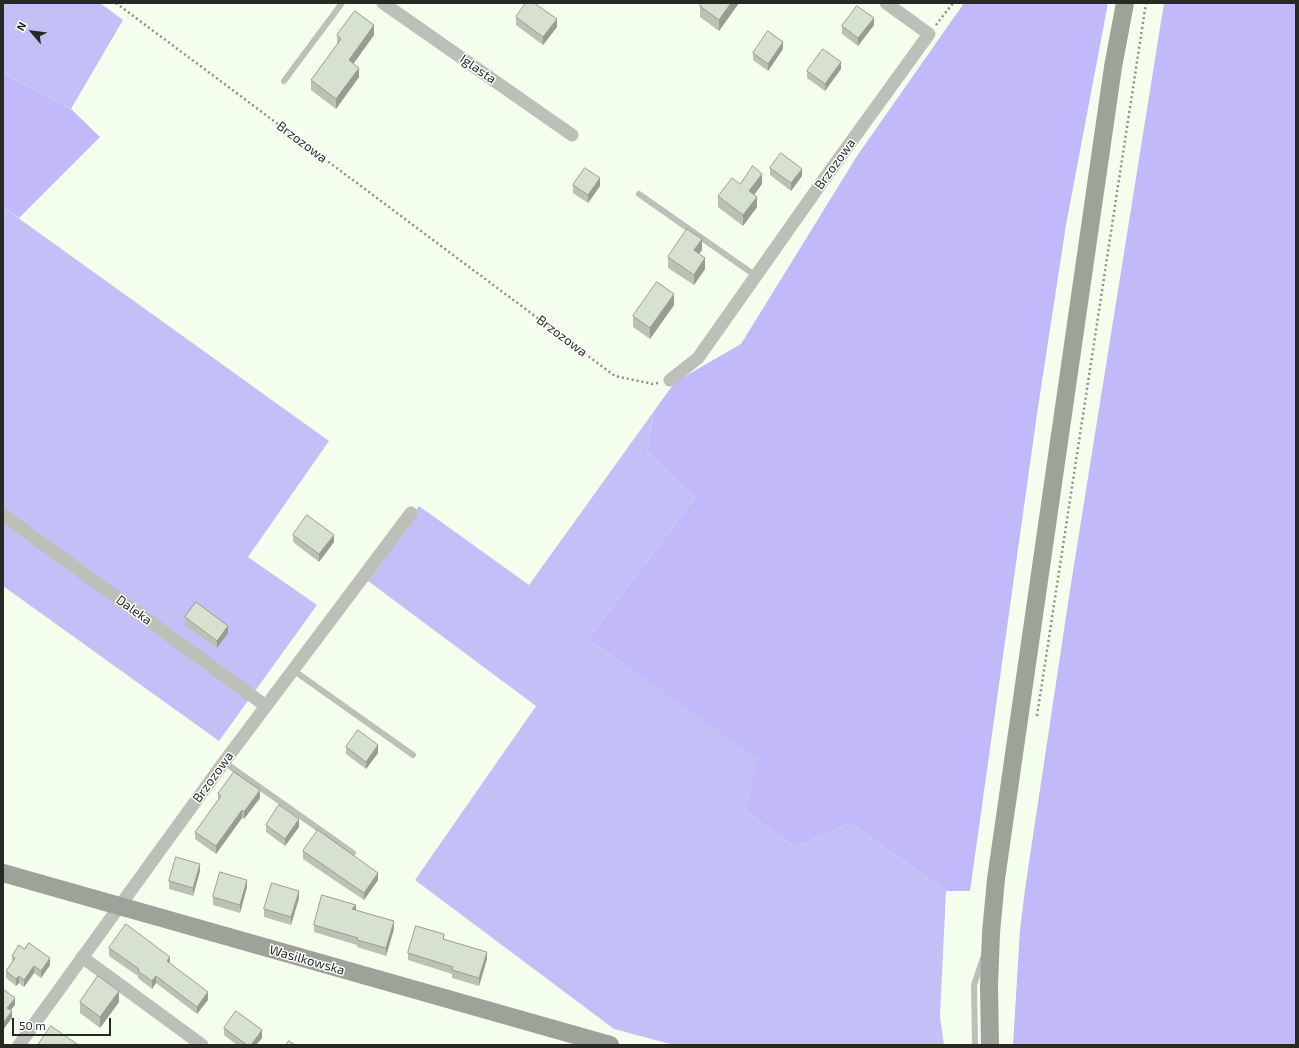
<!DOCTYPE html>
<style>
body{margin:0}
#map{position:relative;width:1299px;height:1048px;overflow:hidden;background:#f5ffed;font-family:"Exo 2",sans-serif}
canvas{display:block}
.frame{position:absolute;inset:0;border:4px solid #272a24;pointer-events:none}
.north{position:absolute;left:12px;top:12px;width:40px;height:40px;-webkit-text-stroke:3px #fff;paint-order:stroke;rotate:298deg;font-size:11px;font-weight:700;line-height:16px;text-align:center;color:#272a24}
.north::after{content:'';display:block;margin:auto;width:14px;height:18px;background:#272a24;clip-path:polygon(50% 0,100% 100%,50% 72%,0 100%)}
.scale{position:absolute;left:12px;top:1018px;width:99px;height:18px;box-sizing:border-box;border:2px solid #272a24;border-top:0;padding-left:5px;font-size:12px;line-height:14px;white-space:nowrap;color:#272a24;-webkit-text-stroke:3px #fff;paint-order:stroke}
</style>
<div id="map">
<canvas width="1299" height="1048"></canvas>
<div class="frame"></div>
<div class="north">N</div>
<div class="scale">50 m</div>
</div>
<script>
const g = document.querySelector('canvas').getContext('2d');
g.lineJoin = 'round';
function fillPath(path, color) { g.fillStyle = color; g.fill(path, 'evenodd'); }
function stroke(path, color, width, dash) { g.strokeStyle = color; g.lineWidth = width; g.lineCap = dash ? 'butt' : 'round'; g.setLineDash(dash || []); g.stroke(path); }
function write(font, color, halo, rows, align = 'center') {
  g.font = font + ' "Exo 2",sans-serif'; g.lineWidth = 3; g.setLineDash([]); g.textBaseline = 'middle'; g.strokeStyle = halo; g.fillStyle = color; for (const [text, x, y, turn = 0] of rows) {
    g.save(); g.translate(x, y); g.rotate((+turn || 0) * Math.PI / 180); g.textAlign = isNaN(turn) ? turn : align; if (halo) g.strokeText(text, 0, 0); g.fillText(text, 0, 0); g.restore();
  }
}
fillPath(new Path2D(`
 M3 3 8 4 9 3H100L123 20 71 109 5 74H3Z
 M3 207 329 441 248 557 317 605 219 741 3 586Z
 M654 411 647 452 695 498 588 639 759 759 746 812 795 847 850 823 946 891 940 1017 944 1045H674L614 1029 415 880 536 706 368 581 419 506 529 585Z`), '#c5bff7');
fillPath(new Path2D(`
 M964 3H1108L1066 225 1037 414 970 891H946L850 823 795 847 746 812 758 759 588 639 695 498 647 452 654 411 675 382 741 344 857 156Z
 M1164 3H1296V1045H1013L1020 930 1025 889 1070 590Z
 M3 74H5L71 109 100 137 19 218 3 207Z`), '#c1b9f9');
stroke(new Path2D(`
 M116 3 615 376 653 384 658 383
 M936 25 953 3
 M1037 716 1146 3`), '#8a9085', 2.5, [2, 3]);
stroke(new Path2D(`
 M284 81 342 3
 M639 194 756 276
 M293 670 413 755
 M224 762 353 853
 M975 1045 974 985 983 958`), '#bcc0b9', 6);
stroke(new Path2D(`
 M383 3 572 135
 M670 380 698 358 827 175 929 34 886 3
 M3 515 266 706
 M82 957 202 1045
 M19 1045 224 762 411 513`), '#bcc0b9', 13);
stroke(new Path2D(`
 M3 873 610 1045
 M990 1045 989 986 991 933 996 879 1113 67 1125 3`), '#9da398', 18);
fillPath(new Path2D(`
 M739 3 719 31 700 17V6Z
 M516 17 557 27 543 45 516 25Z
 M874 25 858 46 842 34V26Z
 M337 35H374L353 64 359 77 336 109 311 90V80L337 45Z
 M783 49 768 71 753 60V53Z
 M841 69 825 91 807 78V71Z
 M770 168 802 176 791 191 770 175Z
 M740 184H762L754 195 757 207 743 226 718 207V196Z
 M573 185 600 186 588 203 573 193Z
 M702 250 699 253 705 269 694 285 668 268V257Z
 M674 305 650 339 633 327V316Z
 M293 535 334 542 319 562 293 542Z
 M185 617 228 633 217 648 185 625Z
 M346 747 378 753 366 769 346 754Z
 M218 794 260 798 244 819 242 818 216 854 195 839V832L218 800Z
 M266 825 299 827 285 846 266 832Z
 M303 851 378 880 364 900 303 859Z
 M200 871 193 896 169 889V881Z
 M247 887 240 913 213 905V897Z
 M299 898 291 925 264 917V909Z
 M356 910 394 929 386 956 357 947V945L314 932V925Z
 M444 939 487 959 479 986 452 978V974L408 960V953Z
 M109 948 170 964 208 1000 197 1014 156 983 152 989 138 978V976L109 956Z
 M12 956 50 965 41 978 34 973 24 987 19 983 16 986 6 978V971L12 963Z
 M80 1002H119L100 1028 80 1013Z
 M224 1028 262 1038 256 1045H237L224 1035Z`), '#b9c2b3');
fillPath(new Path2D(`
 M731 3H739L719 31V20Z
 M874 18V25L858 46V38Z
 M557 19V27L543 45V37Z
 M374 25V35L349 70V60Z
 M783 42V49L768 71V64Z
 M841 62V69L825 91V84Z
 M359 68V77L336 109V99Z
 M802 169V176L791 191V183Z
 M762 174V184L749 202V191Z
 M600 178V186L588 203V195Z
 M757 197V207L743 226V215Z
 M702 239V250L694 261V250Z
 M705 258V269L694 285V275Z
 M674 294V305L650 339V328Z
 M334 535V542L319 562V554Z
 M228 626V633L217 648V641Z
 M378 745V753L366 769V762Z
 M260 790V798L244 819V812Z
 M242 810V818L216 854V846Z
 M299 819V827L285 846V839Z
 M200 864V871L193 896V888Z
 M378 873V880L364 900V893Z
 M247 880V887L240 913V905Z
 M299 891V898L291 925V917Z
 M356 905V912L352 909Z
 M394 921V929L386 956V948Z
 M487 952V959L479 986V978Z
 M170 957V964L167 961Z
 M50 958V965L41 978V971Z
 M34 966V973L24 987V980Z
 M19 976V983L16 986V979Z
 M156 976V983L152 989V981Z
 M119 991V1002L100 1028V1017Z
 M208 992V1000L197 1014V1007Z
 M15 998V1005L7 1015V1008Z
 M12 1011V1018L3 1030V1023Z
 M262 1030V1038L256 1045H251Z`), '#969e92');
const building = new Path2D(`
 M526 3H534L557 19 543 37 516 17Z
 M702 3H731L719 20 700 6Z
 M857 6 874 18 858 38 842 26Z
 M355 11 374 25 349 60 359 68 336 99 311 80 341 39 337 35Z
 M768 31 783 42 768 64 753 53Z
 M823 49 841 62 825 84 807 71Z
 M781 153 802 169 791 183 770 168Z
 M753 166 762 174 749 191 757 197 743 215 718 196 732 178 740 184Z
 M585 168 600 178 588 195 573 185Z
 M687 229 702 239 694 250 705 258 694 275 668 257Z
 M657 282 674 294 650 328 633 316Z
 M307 515 334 535 319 554 293 535Z
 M196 602 228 626 217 641 185 617Z
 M358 730 378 745 366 762 346 747Z
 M234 772 260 790 244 812 242 810 216 846 195 832 221 796 218 794Z
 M279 805 299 819 285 839 266 825Z
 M318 830 378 873 364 893 303 851Z
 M176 857 200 864 193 888 169 881Z
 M220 872 247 880 240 905 213 897Z
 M272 883 299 891 291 917 264 909Z
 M322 895 356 905 352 909 394 921 386 948 357 940 358 938 314 925Z
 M126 924 170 957 167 961 208 992 197 1007 156 976 152 981 138 971 139 969 109 948Z
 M416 926 444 934 443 939 487 952 479 978 452 970 453 967 408 953Z
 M29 943 50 958 41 971 34 966 24 980 19 976 16 979 6 971 15 958 12 956 19 945 24 949Z
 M98 976 119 991 100 1017 80 1002Z
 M3 989 15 998 7 1008 12 1011 3 1023Z
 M236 1011 262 1030 251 1045H247L224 1028Z
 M51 1026 77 1044 76 1045H38Z
 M289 1041 295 1045H286Z`);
fillPath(building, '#d7e1d0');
stroke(building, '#969e92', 1);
write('13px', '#272a24', '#fff', [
 ["Iglasta",478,69,35],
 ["Brzozowa",302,142,37],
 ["Brzozowa",835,164,-54],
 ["Brzozowa",562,336,37],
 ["Daleka",134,610,36],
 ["Brzozowa",213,777,-54],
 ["Wasilkowska",307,960,16]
]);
</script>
